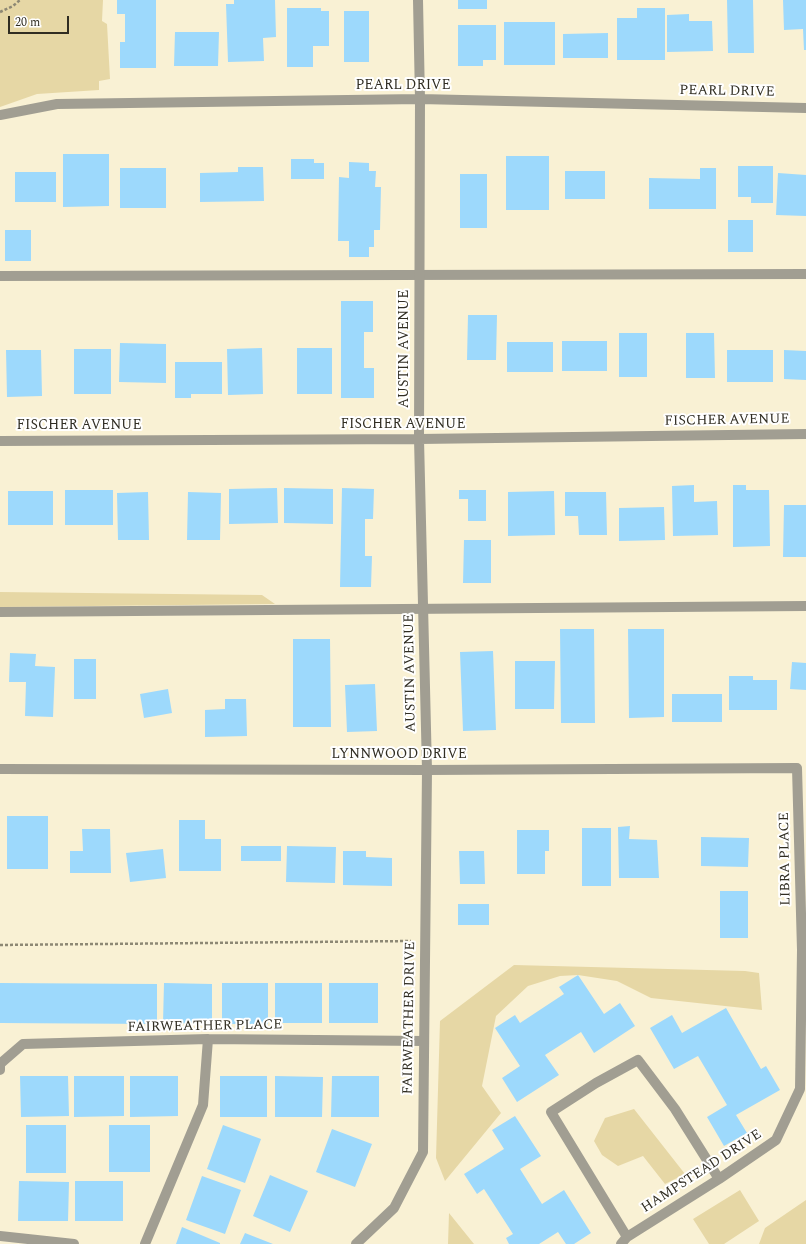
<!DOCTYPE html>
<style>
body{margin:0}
#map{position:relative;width:806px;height:1244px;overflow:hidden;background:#f9f1d4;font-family:Spectral,serif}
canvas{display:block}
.scale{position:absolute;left:8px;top:16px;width:61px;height:18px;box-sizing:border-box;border:2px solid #302d22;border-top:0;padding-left:5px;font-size:12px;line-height:14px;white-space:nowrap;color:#302d22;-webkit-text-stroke:3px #fff;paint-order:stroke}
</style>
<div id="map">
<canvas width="806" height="1244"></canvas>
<div class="scale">20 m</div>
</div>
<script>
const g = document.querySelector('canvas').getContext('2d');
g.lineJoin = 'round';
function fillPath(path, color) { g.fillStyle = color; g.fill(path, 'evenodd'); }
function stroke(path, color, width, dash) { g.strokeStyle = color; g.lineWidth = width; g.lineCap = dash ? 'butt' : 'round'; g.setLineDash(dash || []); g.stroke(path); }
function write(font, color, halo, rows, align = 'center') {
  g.font = font + ' Spectral,serif'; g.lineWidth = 4; g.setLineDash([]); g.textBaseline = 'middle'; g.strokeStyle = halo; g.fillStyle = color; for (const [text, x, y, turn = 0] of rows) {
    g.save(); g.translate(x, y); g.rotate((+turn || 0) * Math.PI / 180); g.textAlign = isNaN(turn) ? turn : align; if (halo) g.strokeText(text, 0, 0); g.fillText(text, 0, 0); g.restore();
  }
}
fillPath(new Path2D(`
 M0 0H103L102 21 107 24 110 79 99 81V90L37 94 0 107Z
 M0 592 262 595 275 604 0 607Z
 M514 965 745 971 759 973 762 1010 651 998 617 981 578 975 560 976 528 986 496 1016 482 1086 501 1113 445 1181 436 1158 440 1021Z
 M634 1109 685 1174 665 1184 643 1156 618 1166 602 1155 594 1141 605 1118Z
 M740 1190 759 1221 724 1244H709L693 1219Z
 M806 1200V1244H759L765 1228Z
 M449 1213 474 1244H448Z`), '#e6d7a5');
fillPath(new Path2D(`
 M117 0H156V68H120V42H125V14H117Z
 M234 0H275L276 37 263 38 264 61 228 62 226 4H234Z
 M458 0H487V9H458Z
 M727 0H753L754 53H728Z
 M783 0H806V50H804L803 29 784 30Z
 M287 8H321V11H329V46H313V67H287Z
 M637 8H665V60H617V18H637Z
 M344 11H369V62H344Z
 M689 14V21H712L713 51 667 52V15Z
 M504 22H555V65H504Z
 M458 25H496V60H483V66H458Z
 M175 32H219L218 66H174Z
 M608 33V58H563V34Z
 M63 154H109V206L63 207Z
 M506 156H549V210H506Z
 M291 159H314V163H324V179H291Z
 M349 162 369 163V171H376L375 187H381L380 230H374V247H369V257H349V241H338L339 177 349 178Z
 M738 166H773V203H751V197H738Z
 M238 167H263L264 201 200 202V173L238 172Z
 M120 168H166V208H120Z
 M700 168H716V209H649V178L700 179Z
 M565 171H605V199H565Z
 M15 172H56V202H15Z
 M778 173 806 175V216L776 215Z
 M460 174H487V228H460Z
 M728 220H753V252H728Z
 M5 230H31V261H5Z
 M341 301H373V332H364V368H374V398H341Z
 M468 315H497L496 360H467Z
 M619 333H647V377H619Z
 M686 333H714L715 378H686Z
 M562 341H607V371H562Z
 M507 342H553V372H507Z
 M120 343 166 344V383L119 382Z
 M262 348 263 394 228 395 227 349Z
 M297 348H332V394H297Z
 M74 349H111V394H74Z
 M6 350H41L42 396 7 397Z
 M727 350H773V382H727Z
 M784 350 806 351V380L784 379Z
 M175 362H222V394H191V398H175Z
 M694 485V502L717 501 718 535 673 536 672 486Z
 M733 485H746V490H769L770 546 733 547Z
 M277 488 278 523 229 524V489Z
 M284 488 333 489V524L284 523Z
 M342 488 374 489 373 519H365V556H372L371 587H340Z
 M65 490H113V525H65Z
 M459 490H486V521H468V499H459Z
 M8 491H53V525H8Z
 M554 491 555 535 508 536V492Z
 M148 492 149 540H118L117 493Z
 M188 492 221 493 220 540H187Z
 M565 492H606L607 535H579L578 516H565Z
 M784 505H806V557H783Z
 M664 507 665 540 619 541V508Z
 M464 540H491V583H463Z
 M560 629H594L595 723H561Z
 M628 629H664V717L629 718Z
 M293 639H330L331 727H293Z
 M493 651 496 730 463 731 460 652Z
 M10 653 36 654 35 666 55 667 53 717 25 716 26 682H9Z
 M74 659H96V699H74Z
 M515 661H555L554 709H515Z
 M792 662 806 663V690L790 689Z
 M729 676H753V680H777V710H729Z
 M375 684 377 731 347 732 345 685Z
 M168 689 172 713 144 718 140 694Z
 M672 694H722V722H672Z
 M225 699H246L247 736 205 737V710L225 709Z
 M7 816H48V869H7Z
 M179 820H205V839H221V871H179Z
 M630 826 629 839 657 840 659 878H619L618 827Z
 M582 828H611V886H582Z
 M82 829H110L111 873H70V851H83Z
 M517 830H549V851H545V874H517Z
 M701 837 749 838 748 867 701 866Z
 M241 846H281V861H241Z
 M287 846 336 847 335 883 286 882Z
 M163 849 166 878 130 882 126 853Z
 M343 851H366V857L392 858V886L343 885Z
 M459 851H484L485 884H460Z
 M720 891H748V938H720Z
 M458 904H489V925H458Z
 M578 975 604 1014 620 1003 635 1026 594 1053 581 1032 545 1055 559 1075 517 1102 502 1078 520 1066 495 1028 515 1015 520 1023 564 994 559 987Z
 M0 983 157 984V1024L0 1023Z
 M164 983 212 984V1024L163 1023Z
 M222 983H268V1024H222Z
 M275 983H322V1023H275Z
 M329 983H378V1023H329Z
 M726 1008 761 1069 766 1066 780 1090 736 1115 747 1133 724 1146 707 1117 727 1105 698 1056 674 1069 650 1028 672 1015 682 1033Z
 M20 1076H68L69 1116 21 1117Z
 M74 1076H124V1116L74 1117Z
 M130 1076H178V1116L130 1117Z
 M220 1076H267V1117H220Z
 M275 1076 323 1077 322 1117H275Z
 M332 1076H379V1117H331Z
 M515 1116 541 1156 520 1169 542 1204 564 1190 591 1233 574 1244H566L558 1232 539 1244H509L506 1238 513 1234 484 1189 477 1194 464 1174 504 1149 492 1130Z
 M26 1125H66V1173H26Z
 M109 1125H150V1172H109Z
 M223 1125 261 1139 245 1183 207 1169Z
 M332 1129 372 1144 355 1187 316 1172Z
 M270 1175 308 1191 290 1232 253 1216Z
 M202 1176 241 1190 225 1234 186 1220Z
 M19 1181 69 1182 68 1221H18Z
 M75 1181H123V1221H75Z
 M182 1227 220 1243V1244H176Z
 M245 1233 273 1244H240Z`), '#9dd9fc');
stroke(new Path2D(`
 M0 12 13 6 20 0
 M0 945 411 941`), '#8d8874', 2.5, [3, 2]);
stroke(new Path2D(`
 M0 276 806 274
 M0 612 806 606`), '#a19e92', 10);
stroke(new Path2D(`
 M0 115 57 104 420 99 806 108
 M0 441 419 439 806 434
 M0 769 427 770 797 768 802 950 800 1089 776 1140 719 1179 627 1237 621 1244
 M0 1070V1064L23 1044 208 1039 424 1041
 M0 1236 74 1244
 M627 1237 551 1112 596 1083 638 1060 675 1109 719 1179
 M145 1244 203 1105 208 1039
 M356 1244 394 1208 423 1152 427 770 419 439 420 99 418 0`), '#a19e92', 10);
write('14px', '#302d22', '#fff', [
 ["PEARL DRIVE",403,86],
 ["PEARL DRIVE",727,92,1],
 ["AUSTIN AVENUE",405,349,-90],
 ["FISCHER AVENUE",727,421,-1],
 ["FISCHER AVENUE",403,425],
 ["FISCHER AVENUE",79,426],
 ["AUSTIN AVENUE",411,673,-91],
 ["LYNNWOOD DRIVE",399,755],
 ["LIBRA PLACE",786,859,-91],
 ["FAIRWEATHER DRIVE",410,1018,-89],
 ["FAIRWEATHER PLACE",205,1027,-1],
 ["HAMPSTEAD DRIVE",702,1172,-33]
]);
</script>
